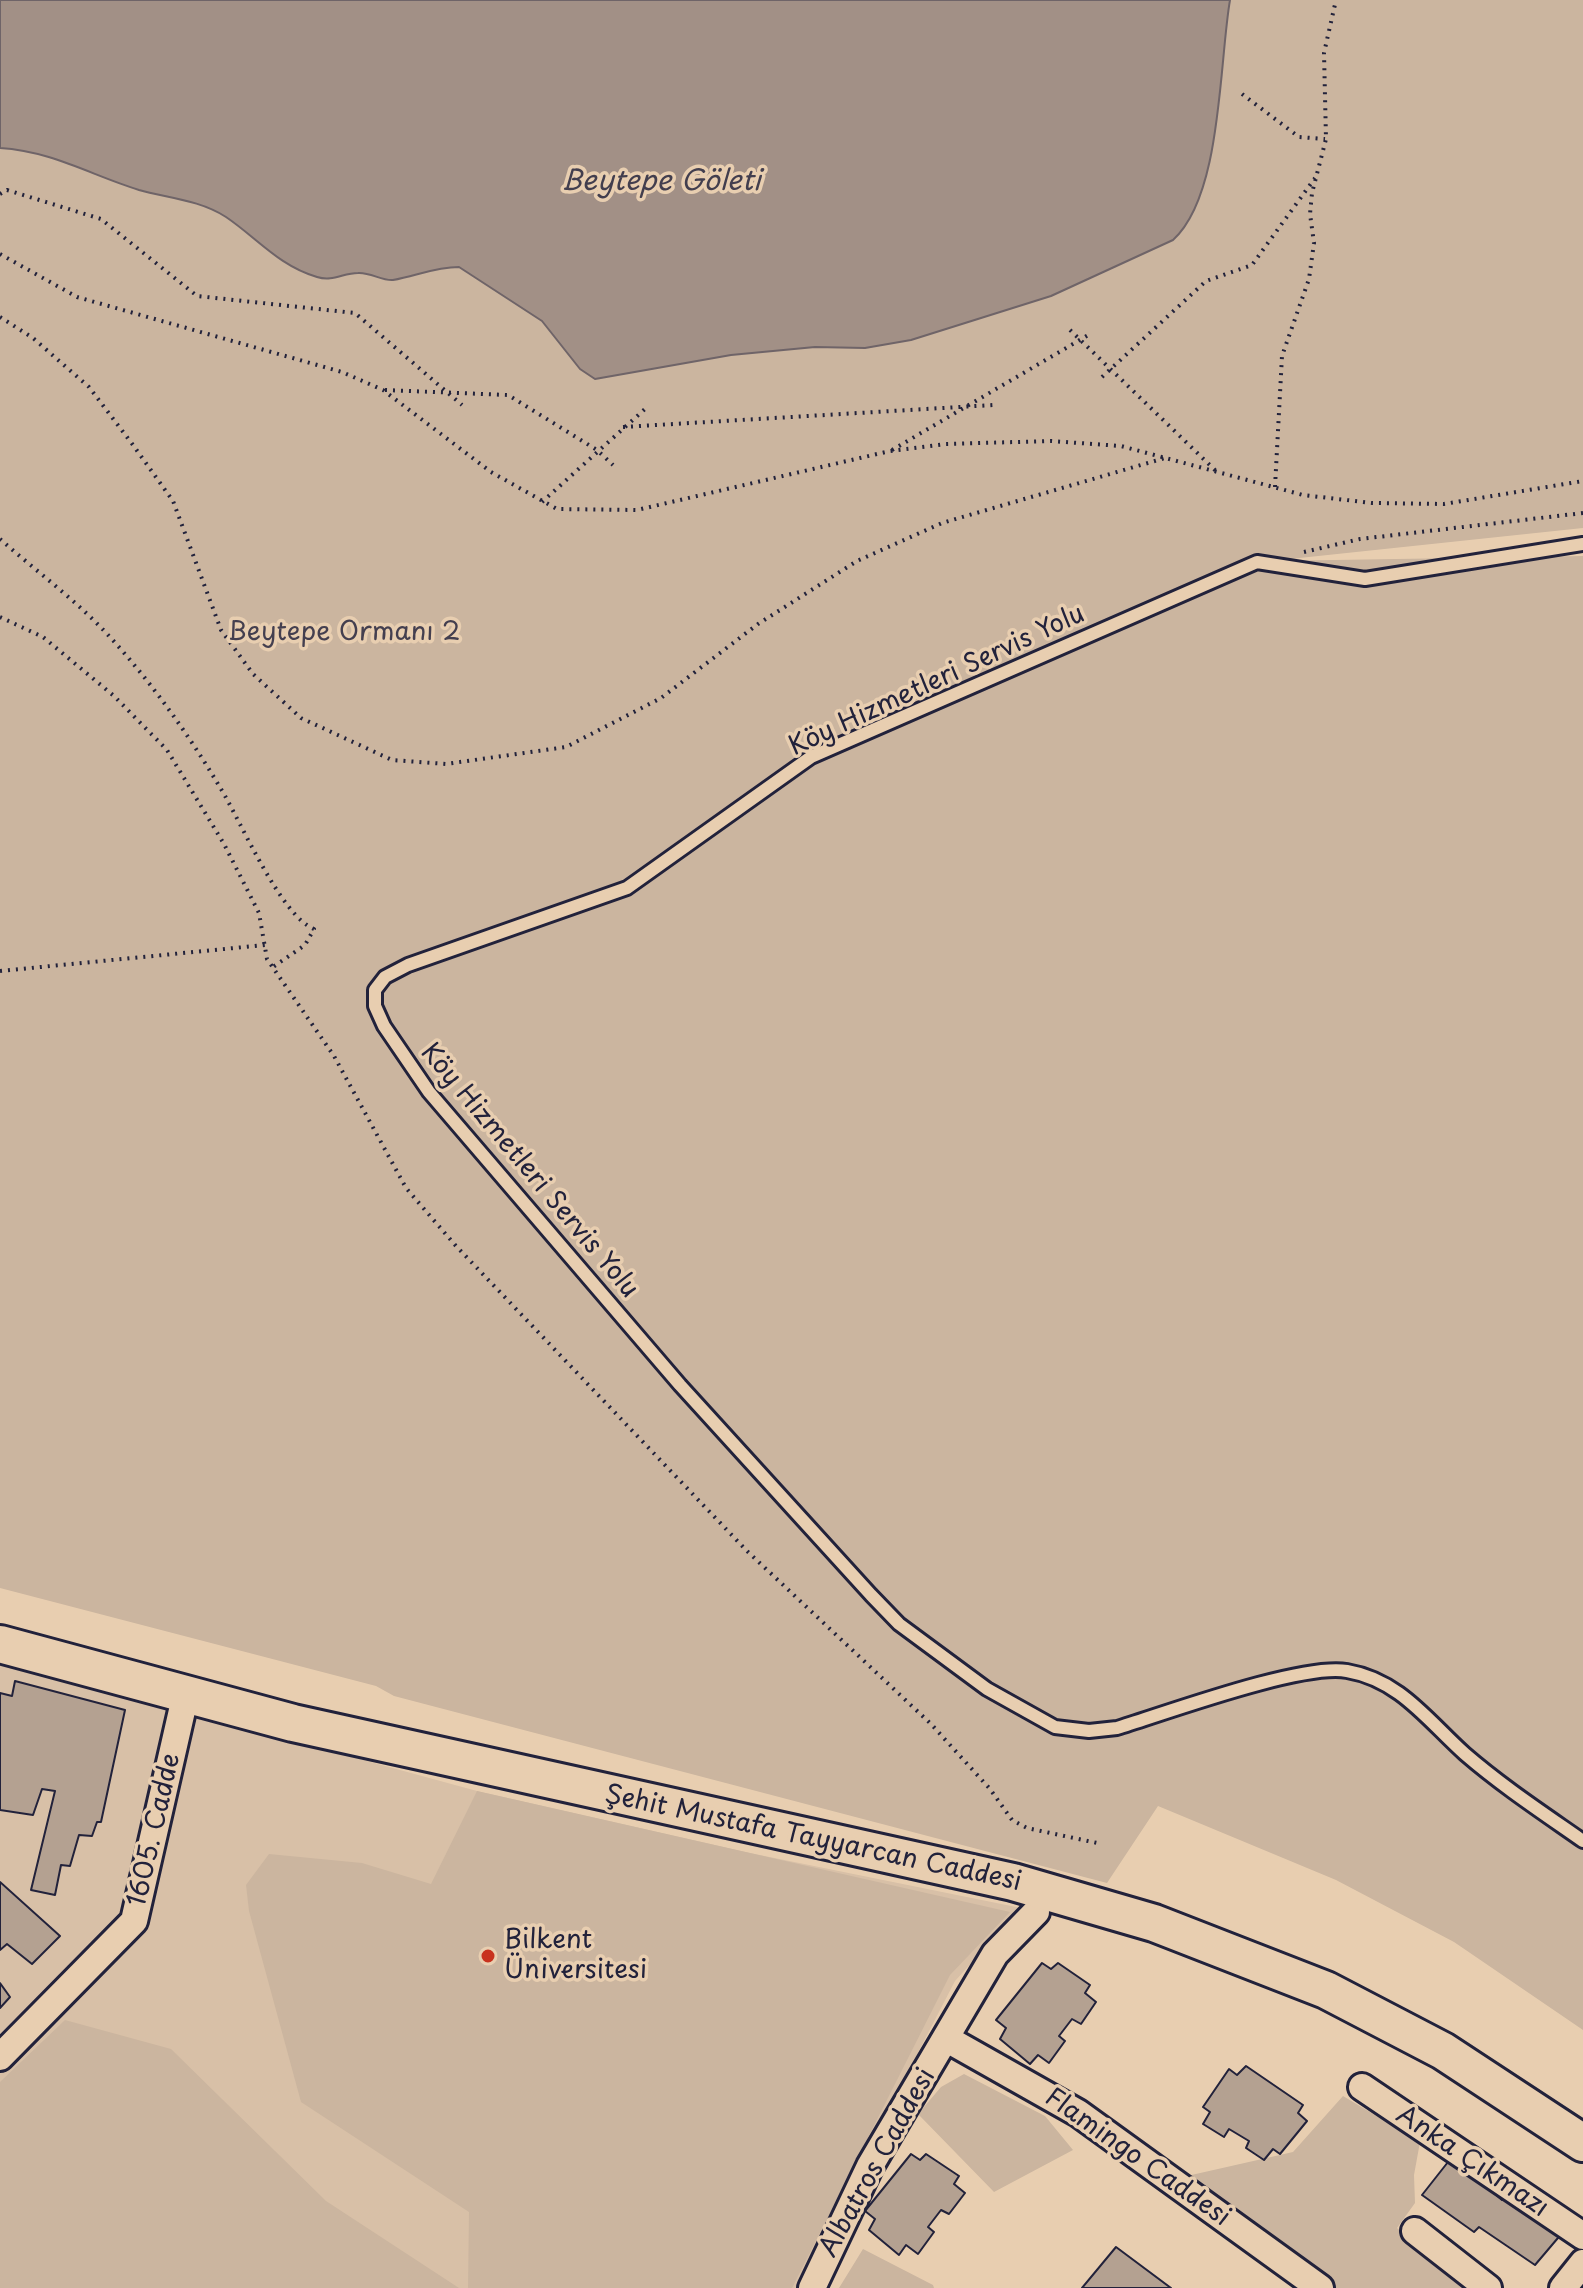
<!DOCTYPE html>
<meta charset="utf-8">
<style>
body{margin:0}
canvas{display:block;background:#e8ceb0}
</style>
<canvas width="1583" height="2288"></canvas>
<script>
const g = document.querySelector('canvas').getContext('2d');
g.lineJoin = 'round';
function fillPath(path, color) { g.fillStyle = color; g.fill(path, 'evenodd'); }
function stroke(path, color, width, dash) { g.strokeStyle = color; g.lineWidth = width; g.lineCap = dash ? 'butt' : 'round'; g.setLineDash(dash || []); g.stroke(path); }
function write(font, color, halo, rows, align = 'center') {
  g.font = font + ' "Playpen Sans",sans-serif'; g.lineWidth = 7; g.setLineDash([]); g.textBaseline = 'middle'; g.strokeStyle = halo; g.fillStyle = color; for (const [text, x, y, turn = 0] of rows) {
    g.save(); g.translate(x, y); g.rotate((+turn || 0) * Math.PI / 180); g.textAlign = isNaN(turn) ? turn : align; if (halo) g.strokeText(text, 0, 0); g.fillText(text, 0, 0); g.restore();
  }
}
fillPath(new Path2D(`
 M0 1661 477 1791 750 1853 1021 1908 955 1981 796 2288H0Z`), '#d8c0a7');
fillPath(new Path2D(`
 M0 0H1583V528L1271 561 1583 556V2030L1454 1942 1336 1880 1158 1806 1107 1883 394 1696 376 1686 0 1588Z
 M477 1791 1010 1912 950 1975 792 2288H468L469 2212 301 2102 249 1911 246 1885 269 1854 362 1863 431 1884Z
 M65 2020 171 2049 326 2201 459 2288H0V2082Z
 M964 2074 1045 2116 1073 2150 994 2192 918 2114 941 2087Z
 M1343 2096 1420 2142 1414 2175 1415 2203 1397 2228 1467 2288H1335L1187 2176 1293 2152Z
 M863 2249 933 2285 934 2288H839Z`), '#cbb59f');
const water = new Path2D(`
 M0 0H1230C1219 63 1222 196 1173 240L1051 296 911 340 865 348 815 347 731 355 595 379 580 369 542 321 459 267C435 267 416 276 393 280 382 281 370 272 358 273 343 273 333 282 317 277 279 266 257 238 226 217 200 200 168 198 139 190 91 175 51 151 0 148Z`);
fillPath(water, '#a29086');
stroke(water, '#6f6468', 2);
const building = new Path2D(`
 M15 1681 125 1710 101 1822H97L92 1836 79 1835 70 1866 61 1865 55 1895 31 1890 55 1791 42 1789 33 1815 0 1810V1693L12 1696Z
 M0 1882 60 1936 32 1964 7 1944 0 1950Z
 M1042 1963 1051 1969 1058 1963 1090 1985 1085 1993 1096 2002 1081 2024 1072 2019 1059 2036 1065 2041 1049 2063 1038 2055 1030 2064 1000 2039 1006 2028 996 2020Z
 M0 1983 10 1997 0 2008Z
 M1246 2066 1303 2105 1298 2113 1307 2121 1280 2154 1273 2149 1264 2160 1246 2148 1249 2141 1229 2129 1224 2137 1203 2124 1210 2112 1203 2107 1229 2069 1237 2075Z
 M911 2154 920 2160 926 2154 959 2176 954 2184 965 2193 949 2214 941 2210 928 2227 934 2232 918 2254 906 2245 899 2255 869 2230 875 2219 865 2211Z
 M1448 2162 1465 2174 1469 2171 1502 2200 1509 2193 1563 2232 1535 2265 1479 2227 1474 2232 1422 2195Z
 M1116 2247 1171 2288H1082Z`);
fillPath(building, '#b4a191');
stroke(building, '#22223b', 2);
const service = new Path2D(`
 M1583 544 1365 579 1257 562 811 757 627 888 408 965 385 977 375 990V1006L384 1026 429 1092 680 1385 871 1595 899 1624 987 1689 1055 1727 1089 1731 1117 1728C1166 1713 1302 1663 1347 1671 1400 1680 1428 1721 1465 1754 1502 1786 1543 1813 1583 1841`);
const minor = new Path2D(`
 M947 2039 1078 2113 1320 2288
 M0 2057 134 1921 186 1693
 M1362 2087 1583 2236
 M1415 2231 1488 2288
 M812 2288 870 2166 995 1954 1036 1912
 M1563 2288 1583 2263`);
const secondary = new Path2D(`
 M0 1644 293 1723 1013 1882 1154 1923 1326 1990 1443 2051 1583 2143`);
stroke(service, '#22223b', 18);
stroke(minor, '#22223b', 32);
stroke(secondary, '#22223b', 42);
stroke(new Path2D(`
 M1242 94 1299 137 1325 139
 M0 194 7 190 101 219 197 296 355 313 462 405
 M0 254 77 297 342 372 383 390 491 472 557 509 637 510 890 451 946 444 1051 441 1121 446 1303 495 1372 503 1444 504 1583 481
 M0 317 33 338 89 387 133 445 173 501 221 630 253 674 301 718 392 760 446 764 566 747 661 698 758 624 857 561 942 523 1165 458
 M1070 330 1216 471
 M1102 377 1206 281 1252 265 1315 178
 M385 390 508 395 597 450 613 465
 M623 427 993 405
 M892 450 1090 334
 M1275 487 1282 356 1309 279 1314 243 1310 214 1312 193 1326 139 1324 53 1336 0
 M542 502 645 409
 M0 539C36 571 77 601 109 636 152 683 189 735 221 789 241 822 281 916 314 929L305 945 273 967
 M1304 552 1360 539 1583 513
 M0 617 43 637 114 696 167 750 224 844 259 913 267 959 334 1056 406 1188 456 1246 747 1551 931 1724 990 1789 1012 1820 1027 1828 1102 1844
 M0 971 265 945`), '#22223b', 4, [2, 6]);
stroke(service, '#e8ceb0', 12);
stroke(minor, '#e8ceb0', 26);
stroke(secondary, '#e8ceb0', 36);
for (const [x, y, r, color] of [
 [488,1956,8,"#c8321e"]
]) { const dot = new Path2D(); dot.arc(x, y, r, 0, 2 * Math.PI); g.fillStyle = color; g.fill(dot); stroke(dot, '#e8ceb0', 3); }
write('26px', '#443f4f', '#e8ceb0', [
 ["Beytepe Ormanı 2",344,633]
]);
write('26px', '#22223b', '#e8ceb0', [
 ["Köy Hizmetleri Servis Yolu",937,681,-25],
 ["Köy Hizmetleri Servis Yolu",529,1171,50],
 ["1605. Cadde",155,1830,-77],
 ["Şehit Mustafa Tayyarcan Caddesi",813,1839,12],
 ["Flamingo Caddesi",1137,2158,35],
 ["Anka Çıkmazı",1472,2162,34],
 ["Albatros Caddesi",878,2163,-61]
]);
write('26px', '#22223b', '#e8ceb0', [
 ["Bilkent",504,1941],
 ["Üniversitesi",504,1971]
], 'left');
write('italic 28px', '#423e4e', '#e8ceb0', [
 ["Beytepe Göleti",661,182]
]);
</script>
